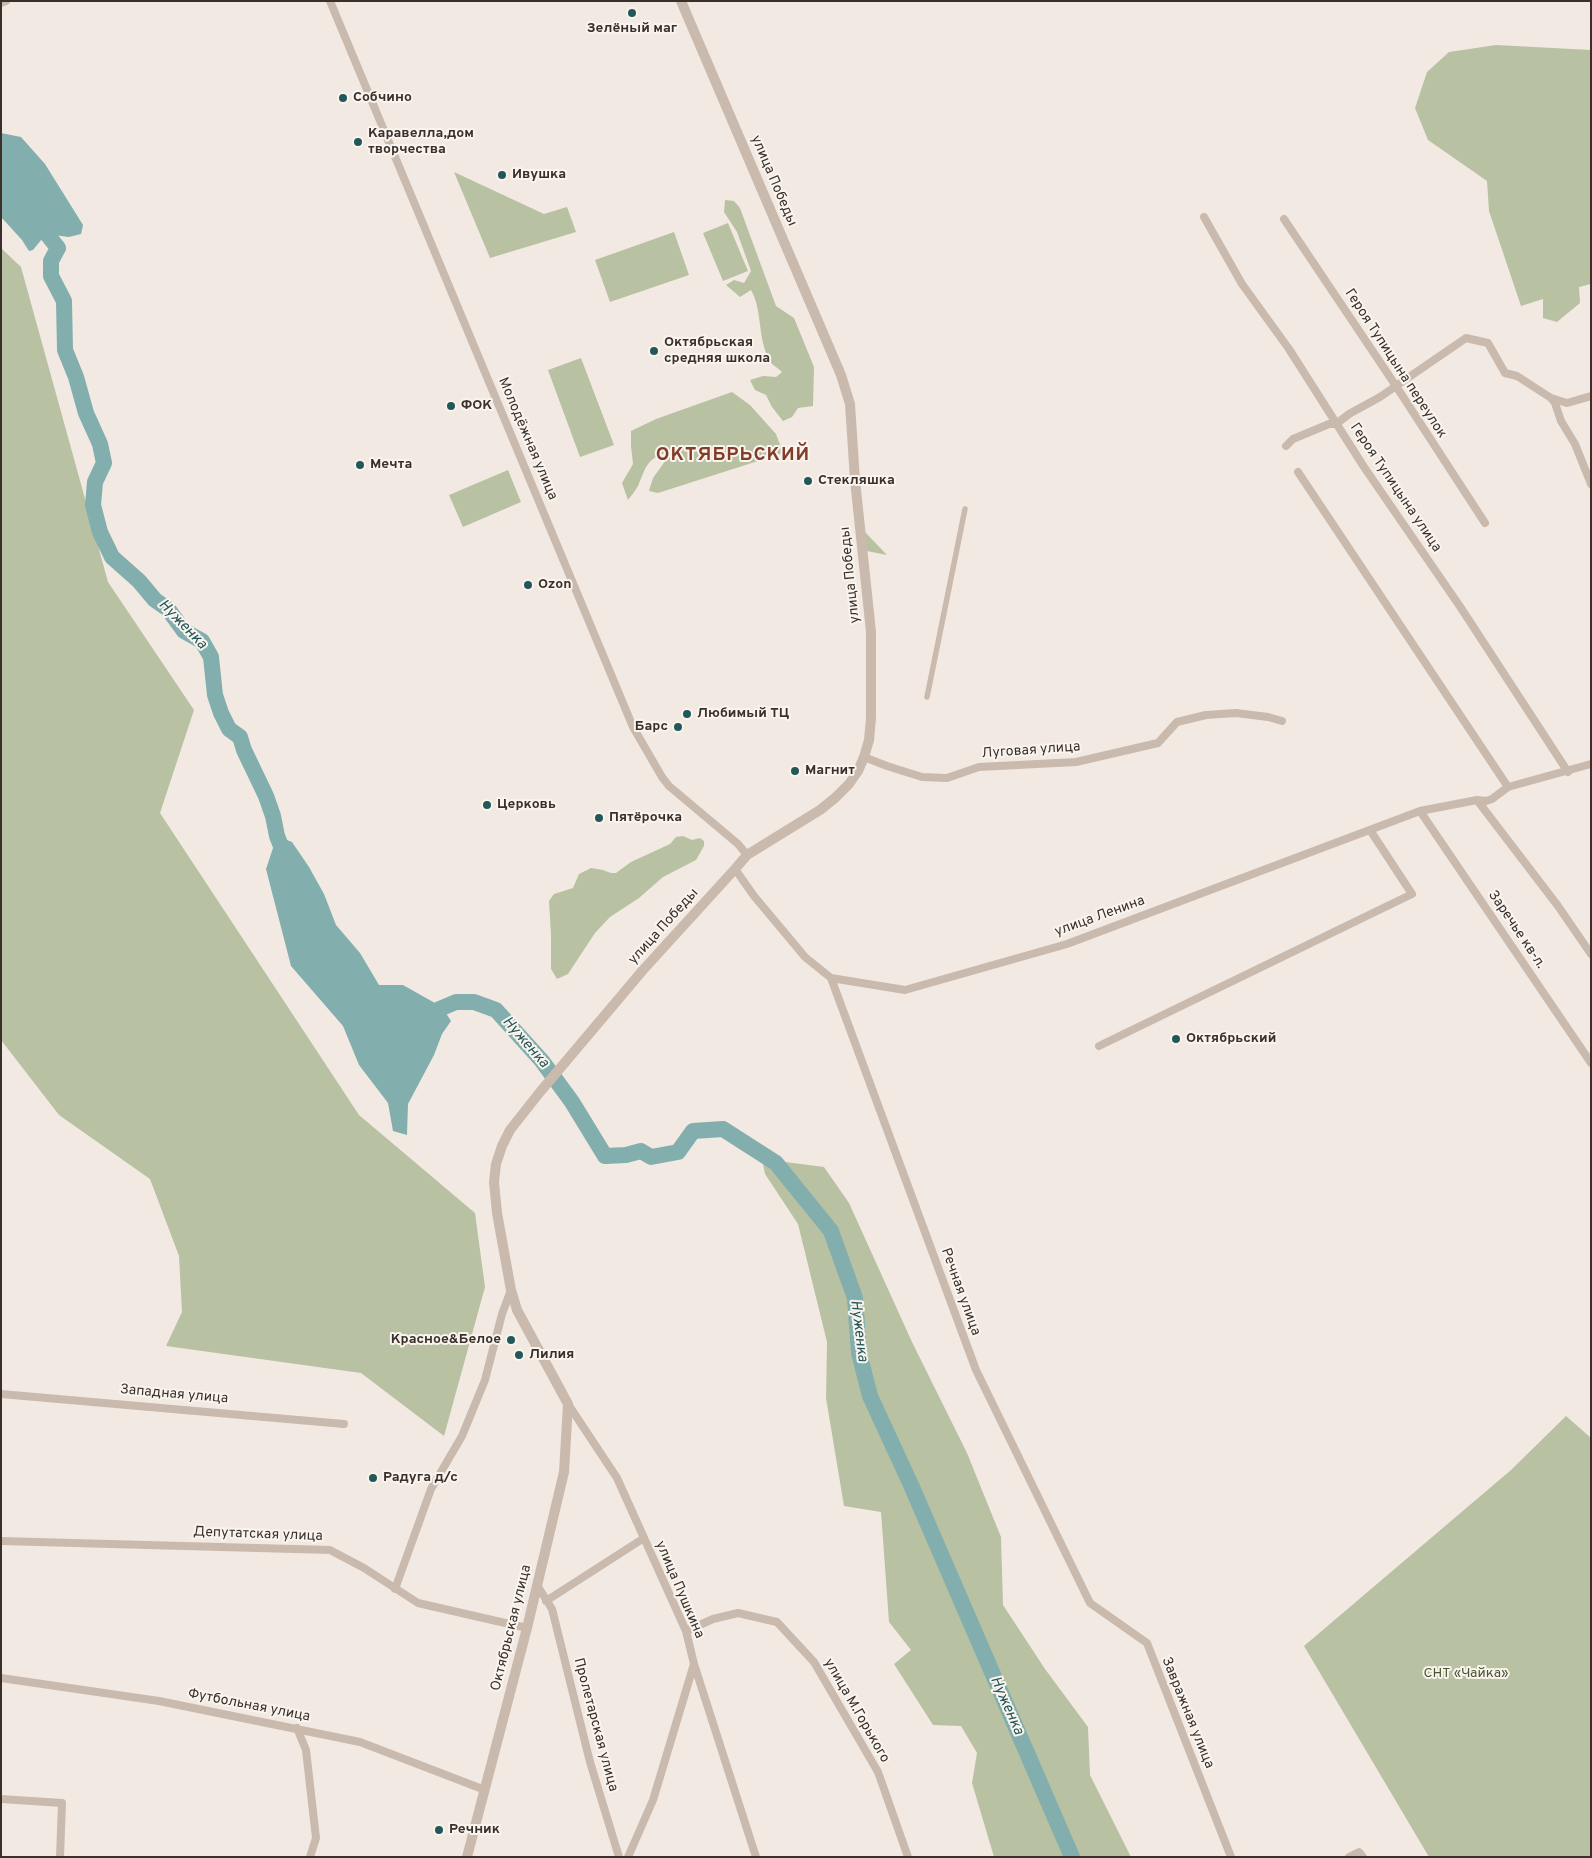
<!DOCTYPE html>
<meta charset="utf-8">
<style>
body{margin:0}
#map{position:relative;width:1592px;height:1858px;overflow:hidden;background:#f2eae2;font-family:Overpass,sans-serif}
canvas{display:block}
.frame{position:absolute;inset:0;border:2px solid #39302c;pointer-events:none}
</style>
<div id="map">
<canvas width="1592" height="1858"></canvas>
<div class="frame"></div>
</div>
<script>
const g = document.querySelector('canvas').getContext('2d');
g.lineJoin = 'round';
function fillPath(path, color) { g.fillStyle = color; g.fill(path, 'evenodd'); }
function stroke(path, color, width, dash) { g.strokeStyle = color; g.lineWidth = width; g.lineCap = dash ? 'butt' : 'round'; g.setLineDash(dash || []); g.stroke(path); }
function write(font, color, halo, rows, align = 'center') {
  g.font = font + ' Overpass,sans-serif'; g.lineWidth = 4; g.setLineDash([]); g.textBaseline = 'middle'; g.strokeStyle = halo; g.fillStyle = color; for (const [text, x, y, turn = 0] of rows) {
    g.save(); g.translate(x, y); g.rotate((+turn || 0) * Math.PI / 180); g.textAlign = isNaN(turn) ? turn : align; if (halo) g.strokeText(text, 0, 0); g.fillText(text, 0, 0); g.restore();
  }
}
fillPath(new Path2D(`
 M1496 45 1591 50V284L1579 287 1580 303 1557 322 1543 318V299L1521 306 1489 211 1487 181 1428 140 1415 108 1427 72 1449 52Z
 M454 172 544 214 567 207 576 232 490 258Z
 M725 200 734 201 740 208 776 306 794 318 814 367 813 406 798 408 792 417 783 421 772 407 766 395 755 390 750 380 763 376 776 377 782 372C778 368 772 365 770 361 757 339 763 311 751 290L740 297 726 285 734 280 744 283 751 271 737 232 724 212Z
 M728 223 748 271 723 281 703 233Z
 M674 232 689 275 610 302 595 260Z
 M1 248 21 267 108 582 194 710 160 813 359 1115 475 1213 485 1287 444 1436 361 1373 166 1346 182 1312 179 1256 150 1179 59 1115 1 1040Z
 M581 358 614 445 580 457 548 370Z
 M732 392 750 405 776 434 783 453 658 493 649 491 653 478 668 457 665 453C646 459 645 470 638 486 635 491 631 496 628 500L622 483 633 464 631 446V431L656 419Z
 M508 470 521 502 463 527 449 495Z
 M864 531 887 555 867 551Z
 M683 836 692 840 700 838 704 841V846L696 860 663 877 639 898 610 917 595 933 568 974 557 979 551 969V935L549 901 554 894 573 888 579 874 591 868 603 870 611 873H616L631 862 670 844 676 837Z
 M762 1159 824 1167 849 1203 912 1342 967 1453 1001 1537 1003 1605 1045 1669 1088 1727 1090 1775 1131 1857H994L972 1783 977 1753 961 1726 933 1725 894 1664 911 1650 889 1622 881 1512 844 1506 826 1398 827 1342 798 1224 765 1174Z
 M1566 1416 1591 1438V1857H1429L1304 1646 1511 1470Z`), '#b8c1a2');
fillPath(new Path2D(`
 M1 133 21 137 45 164 83 225 81 234 69 237 46 234 33 250 29 251 22 240 1 217Z
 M277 836 292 842 309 867 324 894 336 925 360 953 379 985H403L442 1007 451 1021 442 1034 434 1055 408 1104 407 1135 393 1131 388 1103 359 1065 343 1026 291 966 266 869Z`), '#82aeae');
stroke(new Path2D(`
 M1 187 17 196 58 248 51 261V276L64 301 65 350 76 377 86 413 100 444 104 463 95 482 93 505 100 532 112 557 139 581 155 600 168 609 184 631 202 641 211 657 215 695 221 713 229 729 240 737 244 750 266 796 273 816 277 836 285 856
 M423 1016 456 1002H474L496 1010 542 1061 572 1102 605 1156 626 1155 641 1151 651 1157 678 1152 693 1131 723 1129 776 1163 831 1231 855 1298 859 1353 870 1396 911 1485 1072 1857`), '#82aeae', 16);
stroke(new Path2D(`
 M927 697 965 509`), '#cabaae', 5.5);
stroke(new Path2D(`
 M330 1 633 727 662 777 669 786 738 844 747 855
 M1 3 6 1
 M1204 217 1242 284 1289 349 1364 467 1461 608 1568 772
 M1284 219 1396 386 1485 523
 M1551 398 1567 403 1591 396
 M1286 446 1293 439 1329 424H1336L1349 414 1380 397 1466 338 1488 343 1505 373 1517 376 1551 398 1555 403 1561 421 1575 444 1591 484
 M1298 472 1508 787
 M864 757 887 766 922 777 947 778 979 767 1076 762 1158 743 1177 722 1206 715 1236 713 1268 717 1282 721
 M1477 800 1558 906 1591 954
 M1420 811 1591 1063
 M735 869 754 896 805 957 831 978 905 990 1067 944 1420 811 1477 800 1486 801 1492 799 1508 787 1591 764
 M831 978 976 1370 1090 1603 1147 1643 1231 1857
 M1099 1046 1412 894 1370 830
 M1 1394 344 1424
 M568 1404 617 1478 686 1631 694 1664 756 1857
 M1 1541 330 1550 364 1568 418 1603 527 1628
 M537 1585 552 1609 590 1762 619 1857
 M395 1589 431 1489 462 1436 485 1380 502 1314 511 1290
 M546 1601 644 1538
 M686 1631 713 1619 738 1613 777 1622 814 1662 878 1772 908 1857
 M1 1678 159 1701 360 1742 485 1790
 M297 1728 306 1750 316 1838 310 1857
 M1 1799 62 1803 60 1857
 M628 1857 653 1800 694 1664
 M1349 1857 1359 1852 1363 1857`), '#cabaae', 8);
stroke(new Path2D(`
 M467 1857 527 1628 564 1472 568 1404 517 1310 511 1290 497 1213 494 1182 496 1164 502 1146 510 1130 540 1092 643 970 735 869 747 855 820 810 835 798 849 784 858 771 864 757 869 740 871 718V632L855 480 850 404 841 375 681 1`), '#cabaae', 10);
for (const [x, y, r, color] of [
 [632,13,5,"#235759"],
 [343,98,5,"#235759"],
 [358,142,5,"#235759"],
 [502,175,5,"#235759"],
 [654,351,5,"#235759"],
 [451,406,5,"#235759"],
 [360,465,5,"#235759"],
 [808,481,5,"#235759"],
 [528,585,5,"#235759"],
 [687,714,5,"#235759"],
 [678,727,5,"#235759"],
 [795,771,5,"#235759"],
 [487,805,5,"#235759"],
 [599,818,5,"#235759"],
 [1176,1039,5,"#235759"],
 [511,1340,5,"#235759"],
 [519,1355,5,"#235759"],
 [373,1478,5,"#235759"],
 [439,1830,5,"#235759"]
]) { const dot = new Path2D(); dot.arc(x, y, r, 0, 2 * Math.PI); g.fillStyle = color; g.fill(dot); stroke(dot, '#faf4ee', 2); }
write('bold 14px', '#39302c', '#faf4ee', [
 ["Зелёный маг",632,29,"center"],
 ["Собчино",353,98],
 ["Каравелла,дом",368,134],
 ["творчества",368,150],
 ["Ивушка",512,175],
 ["Октябрьская",664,343],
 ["средняя школа",664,359],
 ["ФОК",461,406],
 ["Мечта",370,465],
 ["Стекляшка",818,481],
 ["Ozon",538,585],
 ["Любимый ТЦ",697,714],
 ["Барс",668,727,"right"],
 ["Магнит",805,771],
 ["Церковь",497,805],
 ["Пятёрочка",609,818],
 ["Октябрьский",1186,1039],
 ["Красное&Белое",501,1340,"right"],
 ["Лилия",529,1355],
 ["Радуга д/с",383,1478],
 ["Речник",449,1830]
], 'left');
write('14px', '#39302c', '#faf4ee', [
 ["улица Победы",773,181,67],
 ["Героя Тупицына переулок",1395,364,57],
 ["Молодёжная улица",527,439,67],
 ["Героя Тупицына улица",1395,488,56],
 ["улица Победы",851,575,-96],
 ["Луговая улица",1031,751,-4],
 ["улица Ленина",1100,917,-20],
 ["улица Победы",664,927,-48],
 ["Заречье кв-л.",1516,930,56],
 ["Речная улица",960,1292,70],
 ["Западная улица",174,1395,5],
 ["Депутатская улица",258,1535,2],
 ["улица Пушкина",679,1590,67],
 ["Октябрьская улица",512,1628,-76],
 ["Футбольная улица",249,1706,11],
 ["улица М.Горького",856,1711,60],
 ["Завражная улица",1187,1713,68],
 ["Пролетарская улица",595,1725,75]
]);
write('14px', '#4a5631', '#faf4ee', [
 ["СНТ «Чайка»",1466,1674]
]);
write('italic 15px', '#235759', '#faf4ee', [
 ["Нуженка",182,625,46],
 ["Нуженка",525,1043,49],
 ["Нуженка",858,1331,83],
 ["Нуженка",1006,1706,66]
]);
g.letterSpacing = '1px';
write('bold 19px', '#843c2a', '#faf4ee', [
 ["ОКТЯБРЬСКИЙ",733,456]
]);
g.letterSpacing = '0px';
</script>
